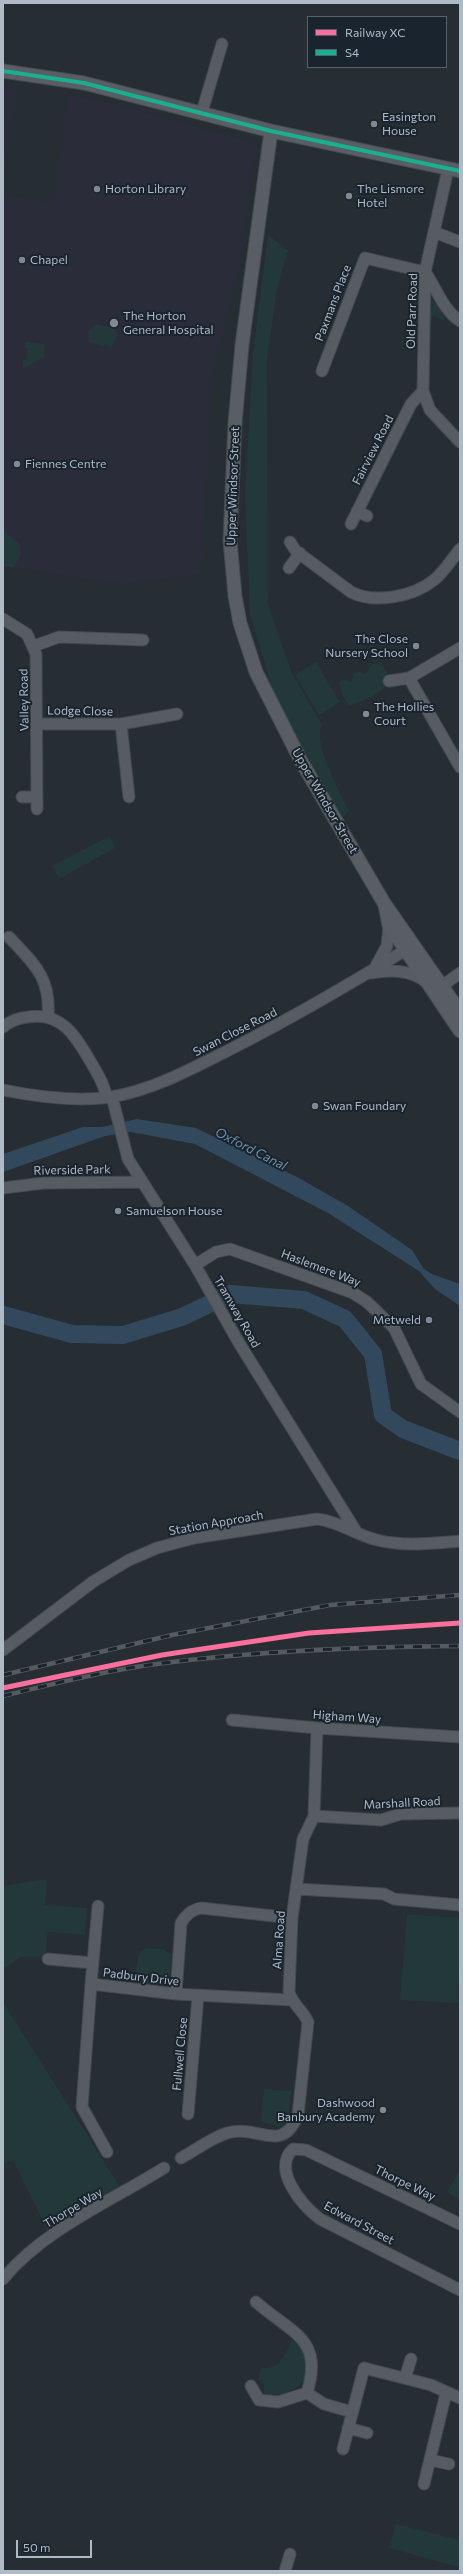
<!DOCTYPE html>
<style>
body{margin:0}
#map{position:relative;width:463px;height:2574px;overflow:hidden;background:#262d33;font-family:Commissioner,sans-serif}
canvas{display:block}
.frame{position:absolute;inset:0;border:4px solid #aebac6;pointer-events:none}
.legend{position:absolute;left:307px;top:16px;width:140px;height:52px;box-sizing:border-box;background:#19242e;border:1px solid #55606b;margin:0;padding:5px 7px;list-style:none;font-size:12px;color:#aebac6}
.legend li{display:flex;align-items:center;gap:8px;height:20px}
.legend b{width:20px;border:1px solid #55606b}
.scale{position:absolute;left:16px;top:2540px;width:76px;height:18px;box-sizing:border-box;border:2px solid #aebac6;border-top:0;padding-left:5px;font-size:12px;line-height:14px;white-space:nowrap;color:#aebac6;-webkit-text-stroke:3px #19242e;paint-order:stroke}
</style>
<div id="map">
<canvas width="463" height="2574"></canvas>
<div class="frame"></div>
<ul class="legend">
<li><b style="height:5px;background:#fa6f9c"></b>Railway XC</li>
<li><b style="height:5px;background:#1aaf8e"></b>S4</li>
</ul>
<div class="scale">50 m</div>
</div>
<script>
const g = document.querySelector('canvas').getContext('2d');
g.lineJoin = 'round';
function fillPath(path, color) { g.fillStyle = color; g.fill(path, 'evenodd'); }
function stroke(path, color, width, dash) { g.strokeStyle = color; g.lineWidth = width; g.lineCap = dash ? 'butt' : 'round'; g.setLineDash(dash || []); g.stroke(path); }
function write(font, color, halo, rows, align = 'center') {
  g.font = font + ' Commissioner,sans-serif'; g.lineWidth = 4; g.setLineDash([]); g.textBaseline = 'middle'; g.strokeStyle = halo; g.fillStyle = color; for (const [text, x, y, turn = 0] of rows) {
    g.save(); g.translate(x, y); g.rotate((+turn || 0) * Math.PI / 180); g.textAlign = isNaN(turn) ? turn : align; if (halo) g.strokeText(text, 0, 0); g.fillText(text, 0, 0); g.restore();
  }
}
fillPath(new Path2D(`
 M3 85 17 86 3 184Z
 M69 95 104 101 249 141 255 147 240 259 210 386 201 574 120 584 3 566V194L52 202Z`), '#2b2c3a');
fillPath(new Path2D(`
 M268 235 288 250 277 290 267 359 268 605 292 673 322 725C312 743 341 793 349 811L342 817 294 733 272 687 250 614 245 494 253 353Z
 M428 298H433L445 319 443 321 433 315 429 328Z
 M95 324 113 328 118 333 112 347 91 343 89 341V331Z
 M25 341 45 344 44 357 23 369V360H26L28 348 24 347Z
 M3 530 20 545V557L13 567 3 566Z
 M316 662 340 702 319 715 295 675Z
 M380 663 394 680 372 697 350 706 343 697 339 682 343 679 351 682 354 673 360 671 365 675 372 664Z
 M110 836 115 848 59 879 52 866Z
 M47 1879 45 1905 87 1908 85 1935 48 1932 45 1957H21L3 1969V1886Z
 M407 1914 460 1918 458 2003 400 2000Z
 M146 1948 163 1949 172 1955 169 1988 133 1985 139 1953Z
 M3 2002 120 2187 47 2230 13 2160 3 2164Z
 M264 2089 291 2091 289 2115 282 2127 261 2122Z
 M460 2170V2200L447 2192Z
 M292 2340C295 2342 302 2345 304 2349 323 2376 290 2400 264 2394V2384L258 2380 261 2368C280 2370 285 2355 292 2340Z
 M396 2524 460 2540V2571H457L458 2567 389 2548Z`), '#233839');
fillPath(new Path2D(`
 M137 1119 196 1128 297 1177 348 1206 412 1250 424 1269 432 1274 460 1284V1306L435 1289 419 1271 328 1213 195 1144 131 1132 105 1136 3 1172V1154L83 1127H102Z`), '#32495d');
stroke(new Path2D(`
 M3 1315 72 1334 123 1335 182 1317 230 1294 304 1300 345 1319 373 1354 383 1415 403 1429 460 1451`), '#32495d', 18);
const minor = new Path2D(`
 M202 112 222 44
 M448 169 425 272 423 391 430 410 460 442
 M434 232 460 242
 M425 272C437 289 443 310 460 321
 M322 371 365 258 425 272
 M357 511 367 516
 M351 524 411 404 423 391
 M290 542 296 551 351 592C374 604 413 597 434 580 444 572 452 559 460 549
 M289 568 300 553
 M3 619 27 634 36 654 37 809
 M34 646 59 637 143 640
 M409 678 460 767
 M389 681 409 678 460 648
 M38 724H121L177 714
 M121 724 129 797
 M22 797H37
 M9 937C34 964 51 977 48 1017
 M376 966 387 946 389 925
 M371 973C390 970 410 969 426 982
 M442 986 460 973
 M3 1027C10 1021 19 1018 28 1017 63 1011 77 1039 92 1064 98 1075 105 1085 106 1097
 M3 1090C38 1097 76 1102 111 1097 153 1090 191 1069 229 1050 292 1018 352 983 412 946
 M112 1097 128 1159 195 1265 239 1343 357 1533
 M3 1188 44 1183 142 1182
 M195 1265 216 1252 230 1249 353 1293 367 1302 394 1328 421 1384 460 1412
 M3 1650 94 1581 129 1560 157 1548 194 1538 317 1519C338 1521 356 1535 377 1540 404 1547 433 1543 460 1541
 M232 1720 317 1728 460 1737
 M314 1816 381 1820 401 1814 460 1813
 M297 1889 384 1894 394 1899 460 1905
 M48 1959 93 1963
 M91 1984 98 1906
 M176 1994 181 1923C186 1915 191 1910 201 1908L292 1918
 M188 2114 198 1996
 M107 2152 82 2107 91 1984 176 1994 291 2000
 M181 2158C196 2150 211 2138 227 2133 259 2124 282 2155 298 2115L308 2022C303 2010 292 2004 289 1992L292 1918 303 1839 314 1816 317 1728
 M460 2224 306 2150 293 2149C271 2170 303 2206 320 2219L460 2290
 M3 2279C43 2230 111 2201 164 2168
 M405 2378 411 2359
 M251 2386 259 2400 278 2402 307 2393C324 2338 292 2334 256 2302
 M307 2393 324 2404 352 2412
 M348 2428 367 2433
 M343 2449 364 2368 431 2385 460 2398
 M430 2460 449 2464
 M424 2484 446 2393
 M285 2571 290 2554`);
const major = new Path2D(`
 M3 71 84 83 271 131 460 171
 M271 131 242 345 235 423 230 541 235 596 240 623 256 672 301 761 384 903 460 1012
 M385 905 389 925 460 1031`);
stroke(minor, '#44494e', 13);
stroke(major, '#434a50', 15);
stroke(minor, '#565c62', 11);
stroke(major, '#585e64', 13);
const rail = new Path2D(`
 M3 1675 172 1635 330 1605 460 1595
 M3 1696C49 1685 95 1673 142 1666 247 1651 354 1647 460 1646`);
stroke(rail, '#555a5f', 4.5);
stroke(rail, '#19242e', 3, [9]);
stroke(new Path2D(`
 M3 71 84 83 271 131 460 171`), '#1aaf8e', 4);
stroke(new Path2D(`
 M3 1688 162 1655 309 1633 460 1623`), '#fa6f9c', 5);
for (const [x, y, r, color] of [
 [374,124,4,"#7e8993"],
 [97,189,4,"#7e8993"],
 [349,196,4,"#7e8993"],
 [22,260,4,"#7e8993"],
 [114,323,5,"#7e8993"],
 [17,464,4,"#7e8993"],
 [416,646,4,"#7e8993"],
 [366,714,4,"#7e8993"],
 [315,1106,4,"#7e8993"],
 [118,1211,4,"#7e8993"],
 [429,1320,4,"#7e8993"],
 [383,2110,4,"#7e8993"]
]) { const dot = new Path2D(); dot.arc(x, y, r, 0, 2 * Math.PI); g.fillStyle = color; g.fill(dot); stroke(dot, '#19242e', 1.5); }
write('12px', '#aebac6', '#19242e', [
 ["Easington",382,117],
 ["House",382,131],
 ["Horton Library",105,189],
 ["The Lismore",357,189],
 ["Hotel",357,203],
 ["Chapel",30,260],
 ["The Horton",123,316],
 ["General Hospital",123,330],
 ["Fiennes Centre",25,464],
 ["The Close",408,639,"right"],
 ["Nursery School",408,653,"right"],
 ["The Hollies",374,707],
 ["Court",374,721],
 ["Swan Foundary",323,1106],
 ["Samuelson House",126,1211],
 ["Metweld",421,1320,"right"],
 ["Dashwood",375,2103,"right"],
 ["Banbury Academy",375,2117,"right"]
], 'left');
write('12px', '#aebac6', '#19242e', [
 ["Paxmans Place",333,303,-69],
 ["Old Parr Road",412,311,-88],
 ["Fairview Road",373,450,-63],
 ["Upper Windsor Street",233,486,-88],
 ["Valley Road",24,700,-91],
 ["Lodge Close",80,711,1],
 ["Upper Windsor Street",325,801,60],
 ["Swan Close Road",235,1032,-27],
 ["Riverside Park",72,1170,-1],
 ["Haslemere Way",321,1268,21],
 ["Tramway Road",237,1312,60],
 ["Station Approach",216,1523,-10],
 ["Higham Way",347,1717,4],
 ["Marshall Road",402,1803,-3],
 ["Alma Road",279,1940,-86],
 ["Padbury Drive",141,1977,7],
 ["Fullwell Close",180,2054,-85],
 ["Thorpe Way",405,2183,26],
 ["Thorpe Way",73,2208,-31],
 ["Edward Street",359,2223,28]
]);
write('italic 13px', '#6e8faa', '#19242e', [
 ["Oxford Canal",251,1149,27]
]);
</script>
